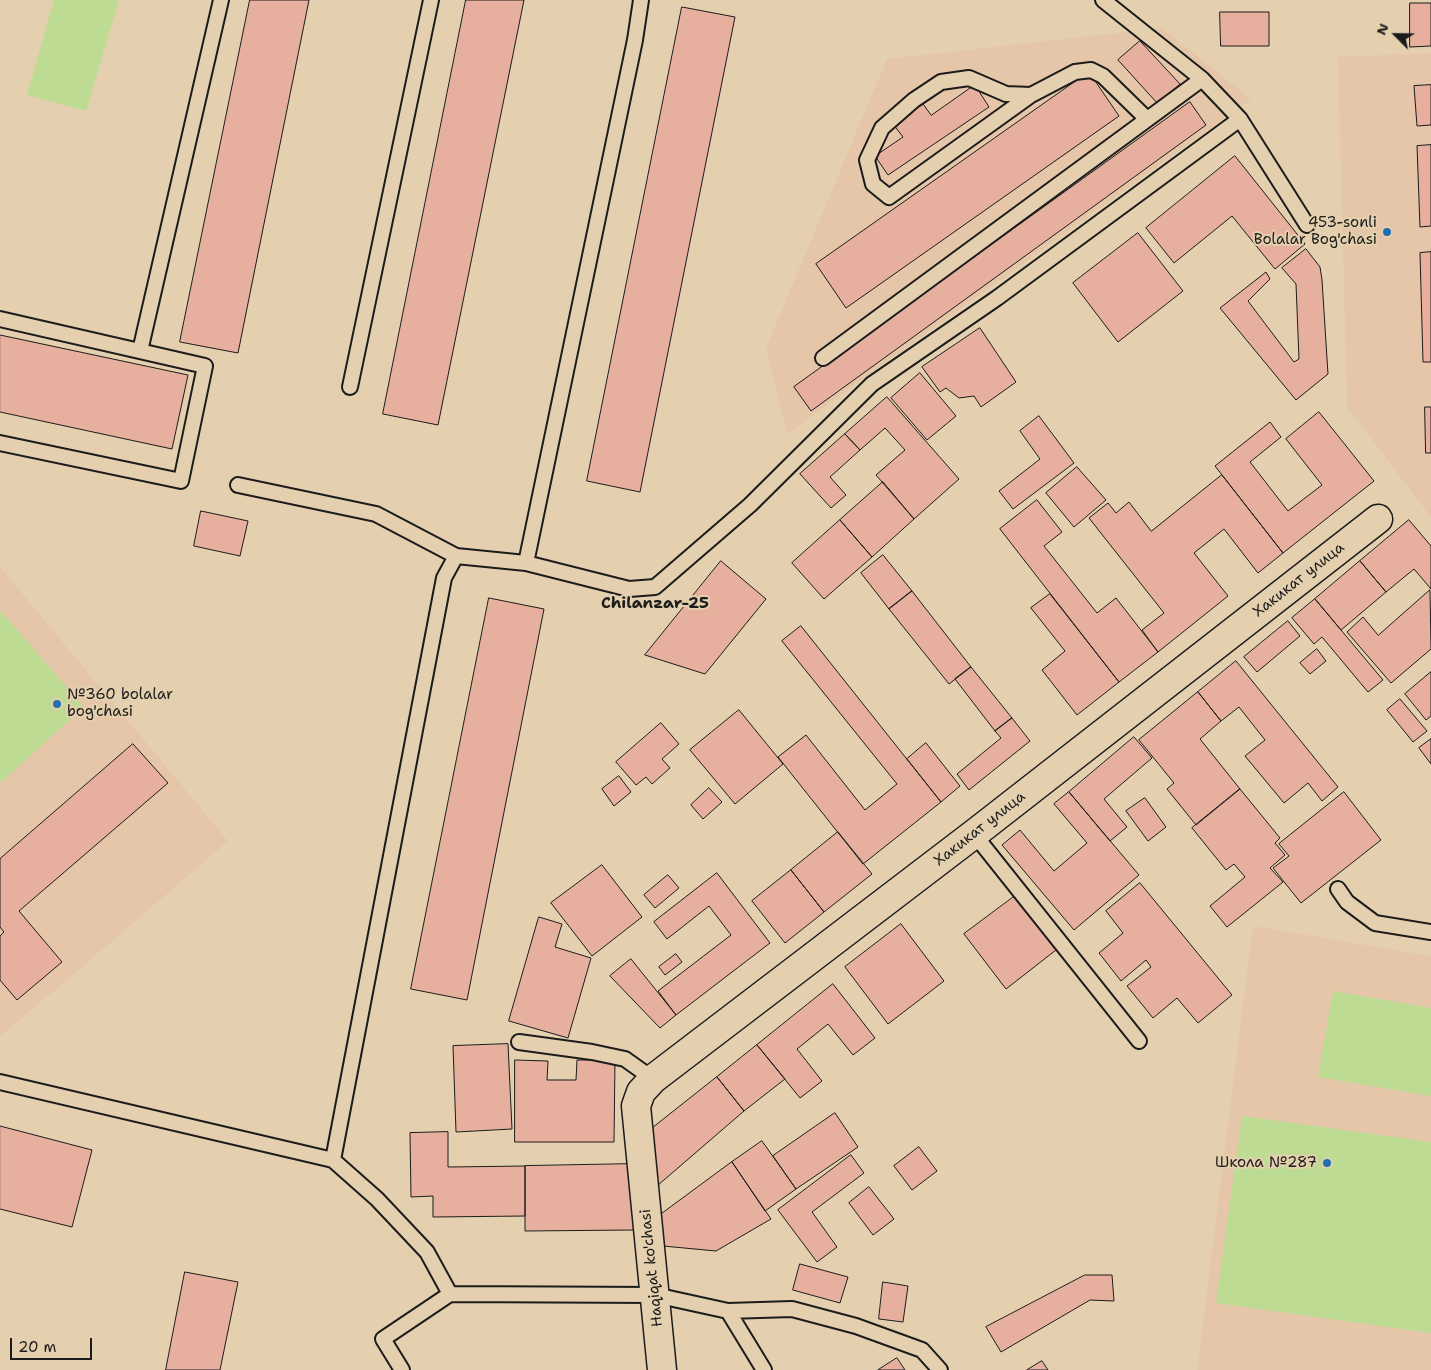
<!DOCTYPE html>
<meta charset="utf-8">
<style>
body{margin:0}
#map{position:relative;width:1431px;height:1370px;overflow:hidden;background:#e4d0ae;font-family:"Shantell Sans",sans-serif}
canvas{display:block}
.north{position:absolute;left:1371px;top:10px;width:50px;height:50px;-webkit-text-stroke:4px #e4d0ae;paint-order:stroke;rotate:293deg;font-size:14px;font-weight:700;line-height:20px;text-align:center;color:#1c1c1c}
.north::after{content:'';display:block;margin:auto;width:18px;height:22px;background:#1c1c1c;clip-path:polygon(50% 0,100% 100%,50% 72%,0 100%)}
.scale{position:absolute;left:10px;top:1338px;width:82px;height:22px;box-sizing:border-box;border:2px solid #1c1c1c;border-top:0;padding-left:6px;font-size:15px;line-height:18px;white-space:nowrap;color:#1c1c1c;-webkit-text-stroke:4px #e4d0ae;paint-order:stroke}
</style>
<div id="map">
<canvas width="1431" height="1370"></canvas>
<div class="north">N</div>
<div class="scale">20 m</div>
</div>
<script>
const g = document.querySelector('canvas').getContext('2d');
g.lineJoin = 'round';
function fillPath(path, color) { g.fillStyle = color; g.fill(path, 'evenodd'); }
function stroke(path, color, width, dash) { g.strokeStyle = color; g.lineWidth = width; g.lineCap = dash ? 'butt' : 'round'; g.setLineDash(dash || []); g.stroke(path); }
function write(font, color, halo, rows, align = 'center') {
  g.font = font + ' "Shantell Sans",sans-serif'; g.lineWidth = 4; g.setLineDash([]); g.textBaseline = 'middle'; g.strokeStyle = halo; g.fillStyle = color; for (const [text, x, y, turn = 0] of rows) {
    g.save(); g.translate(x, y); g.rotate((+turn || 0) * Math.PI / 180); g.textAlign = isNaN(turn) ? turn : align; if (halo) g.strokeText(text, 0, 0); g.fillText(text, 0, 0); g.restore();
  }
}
fillPath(new Path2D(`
 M1162 28 1251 99 787 434 766 348 887 59Z
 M1431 53V517L1347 407 1338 57Z
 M0 567 228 841 74 974 0 1036Z
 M1253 926 1431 956V1370H1197Z`), '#e5c6a9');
fillPath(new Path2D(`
 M54 0H119L86 111 27 95Z
 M0 610 84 707 0 783Z
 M1333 991 1431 1008V1096L1318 1077Z
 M1242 1116 1431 1142V1333L1216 1303Z`), '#bddb93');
const building = new Path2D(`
 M250 0H309L238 353 180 342Z
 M466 0H524L438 425 383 414Z
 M1410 3H1431V46L1410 47Z
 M682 7 735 17 640 492 587 481Z
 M1220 12H1269V46H1221Z
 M1140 41 1180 84 1158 104 1118 60Z
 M1089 72 1119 116 846 308 816 264Z
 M975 85 989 107 888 175 875 156 903 137 893 124 923 104 931 115Z
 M1431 85V125L1417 126 1414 86Z
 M1190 102 1206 125 811 411 794 387Z
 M1431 145V226L1420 227 1417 146Z
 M1235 156 1305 244 1275 269 1232 216 1174 263 1146 228Z
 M1138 233 1183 291 1118 342 1073 283Z
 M1306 249 1320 267 1322 280 1328 374 1296 400 1220 308 1266 272 1270 279 1248 301 1294 362 1299 359 1296 284 1282 268Z
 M1431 252V362H1423L1420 253Z
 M980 328 1016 382 981 407 974 396 959 398 946 388 940 392 922 367Z
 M0 335 188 375 172 449 0 412Z
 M920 373 956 416 927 440 891 398Z
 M887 397 959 479 914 519 876 475 905 450 885 428 860 450 845 434Z
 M1425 407H1431V453H1426Z
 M1319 412 1374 481 1283 553 1215 466 1270 422 1281 437 1250 462 1288 511 1322 485 1286 439Z
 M1039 416 1074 463 1013 509 999 491 1040 459 1020 431Z
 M845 434 860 450 830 477 846 495 831 508 800 474Z
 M1077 467 1106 500 1074 527 1046 493Z
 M1222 475 1283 553 1258 573 1224 529 1194 553 1228 596 1158 652 1142 630 1164 613 1089 518 1108 503 1116 513 1129 502 1151 531Z
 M883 482 914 519 872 557 840 520Z
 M1037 500 1062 532 1044 546 1097 613 1116 598 1158 652 1119 682 1000 529Z
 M201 511 248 521 240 556 194 546Z
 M840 520 872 557 824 599 792 563Z
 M1409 520 1431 546V589L1414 569 1386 592 1360 561Z
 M883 555 912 591 889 609 861 573Z
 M721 561 766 599 705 674 645 655Z
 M1360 561 1386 592 1341 630 1315 599Z
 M1430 590 1431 649 1391 683 1347 632 1363 617 1378 635Z
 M912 591 971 667 949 684 889 609Z
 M1050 594 1119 682 1077 715 1042 670 1065 651 1031 608Z
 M489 598 544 609 467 1000 411 989Z
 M1315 599 1383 680 1368 692 1322 637 1314 644 1292 618Z
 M1288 621 1300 636 1257 672 1244 657Z
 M801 626 941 802 863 864 778 757 806 735 865 810 897 784 782 641Z
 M1317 649 1326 661 1310 674 1300 663Z
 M1236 661 1338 787 1322 801 1308 783 1284 803 1245 756 1265 740 1239 707 1221 721 1198 692Z
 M971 667 1012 718 995 731 955 679Z
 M1431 672V716L1426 720 1405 694Z
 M1198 692 1221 721 1200 739 1240 789 1196 825 1167 789 1174 783 1139 740Z
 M1400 699 1427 731 1413 742 1387 710Z
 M739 710 783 764 735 804 690 750Z
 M1012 718 1030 741 969 790 957 774 1001 738 995 731Z
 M661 723 679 744 662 759 670 768 652 784 646 777 636 785 616 762Z
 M1134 737 1152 758 1104 799 1127 827 1110 841 1069 792Z
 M1431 739V764L1419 748Z
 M926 743 960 786 941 802 907 759Z
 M133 744 168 783 19 911 62 962 17 1000 0 980V936L4 932 0 927V859Z
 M619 776 631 792 614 806 602 789Z
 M709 788 722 802 703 819 691 805Z
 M1240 789 1280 838 1275 843 1285 855 1270 868 1283 882 1227 927 1210 906 1245 877 1234 864 1226 870 1192 828Z
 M1069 792 1139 875 1074 930 1002 845 1020 830 1054 871 1087 843 1054 804Z
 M1344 792 1381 840 1301 903 1273 868 1289 856 1279 844Z
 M1145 798 1166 827 1148 841 1126 811Z
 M838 832 872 874 824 912 791 870Z
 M602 865 642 917 592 956 551 903Z
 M791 870 824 912 785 943 752 901Z
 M717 873 770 943 676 1015 658 991 731 935 709 906 667 939 654 922Z
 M668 875 679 888 655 908 644 895Z
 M1140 883 1232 995 1198 1023 1177 998 1153 1018 1127 986 1151 967 1146 960 1121 981 1099 953 1123 933 1106 911Z
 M1015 896 1056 950 1006 989 964 934Z
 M539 917 562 924 555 947 591 958 568 1038 509 1021Z
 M901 924 944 981 888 1024 845 967Z
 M676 954 682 962 665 975 659 967Z
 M631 959 676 1015 660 1028 610 976Z
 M833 984 875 1038 853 1055 828 1024 797 1049 822 1081 800 1098 757 1045Z
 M508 1044 512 1129 456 1132 453 1046Z
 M757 1045 785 1079 744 1111 717 1077Z
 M515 1060 548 1061 547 1080H576L577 1060H615L614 1142H515Z
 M717 1077 744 1111 657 1186 645 1134Z
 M835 1113 858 1147 796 1189 773 1156Z
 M0 1126 92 1150 72 1227 0 1209Z
 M448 1132V1167L525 1166V1216L433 1217V1196L411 1197 410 1133Z
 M762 1141 796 1189 765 1211 732 1162Z
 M919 1147 937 1171 912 1190 894 1166Z
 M851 1155 864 1173 812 1212 837 1247 817 1262 778 1210Z
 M732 1162 771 1219 716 1251 663 1246 656 1218Z
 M633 1164 634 1230 525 1231V1166Z
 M869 1187 894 1219 873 1235 849 1203Z
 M800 1264 848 1277 840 1303 793 1290Z
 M185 1272 238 1282 220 1370H166Z
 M1085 1275H1112L1114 1301 1090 1300 1001 1352 986 1327Z
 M883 1282 908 1286 903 1322 879 1319Z
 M897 1358 905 1370H878Z
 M1042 1361 1048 1370H1027Z`);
fillPath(building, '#e7af9e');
stroke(building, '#1c1c1c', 1);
const service = new Path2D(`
 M1103 0 1202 79 1240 119 1307 225
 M1031 95 1006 94 969 78 941 82 914 100 882 128 867 160 873 184 889 197 1031 95 1075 72 1091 70 1103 76 1147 119
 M0 319 205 366 181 481 0 443
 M140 351 221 0
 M823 358 1202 79
 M350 387 431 0
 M238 485 376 514 456 556
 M526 563 635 40 641 0
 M974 834 1139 1041
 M1338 889 1347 902 1375 923 1431 932
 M519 1042 592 1052 625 1059 653 1079
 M0 1082 333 1160 377 1199 427 1252 450 1294 655 1295 728 1311 764 1370
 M333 1160 444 578 456 556 526 563 629 589 655 587 750 505 872 384 997 298 1240 119
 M728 1311 792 1309 856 1326 922 1350 940 1370
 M402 1370 383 1339 450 1294`);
const minor = new Path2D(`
 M662 1370 636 1106 641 1092 653 1079 974 834 1378 519`);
stroke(service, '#1c1c1c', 18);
stroke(minor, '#1c1c1c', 31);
stroke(service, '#e4d0ae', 14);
stroke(minor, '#e4d0ae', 28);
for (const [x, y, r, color] of [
 [1387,232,5,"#1f6fb2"],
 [57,704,5,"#1f6fb2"],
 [1327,1163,5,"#1f6fb2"]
]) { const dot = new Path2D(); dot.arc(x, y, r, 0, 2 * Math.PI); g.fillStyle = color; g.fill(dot); stroke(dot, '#e4d0ae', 2); }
write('15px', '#1c1c1c', '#e4d0ae', [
 ["453-sonli",1377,223],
 ["Bolalar Bog'chasi",1377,240],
 ["№360 bolalar",67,695,"left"],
 ["bog'chasi",67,712,"left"],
 ["Школа №287",1317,1163]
], 'right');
write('15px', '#1c1c1c', '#e4d0ae', [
 ["Хакикат улица",1299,580,-38],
 ["Хакикат улица",980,829,-38],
 ["Haqiqat ko'chasi",652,1268,-96]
]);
write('bold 16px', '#1c1c1c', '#e4d0ae', [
 ["Chilanzar-25",655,604]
]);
</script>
